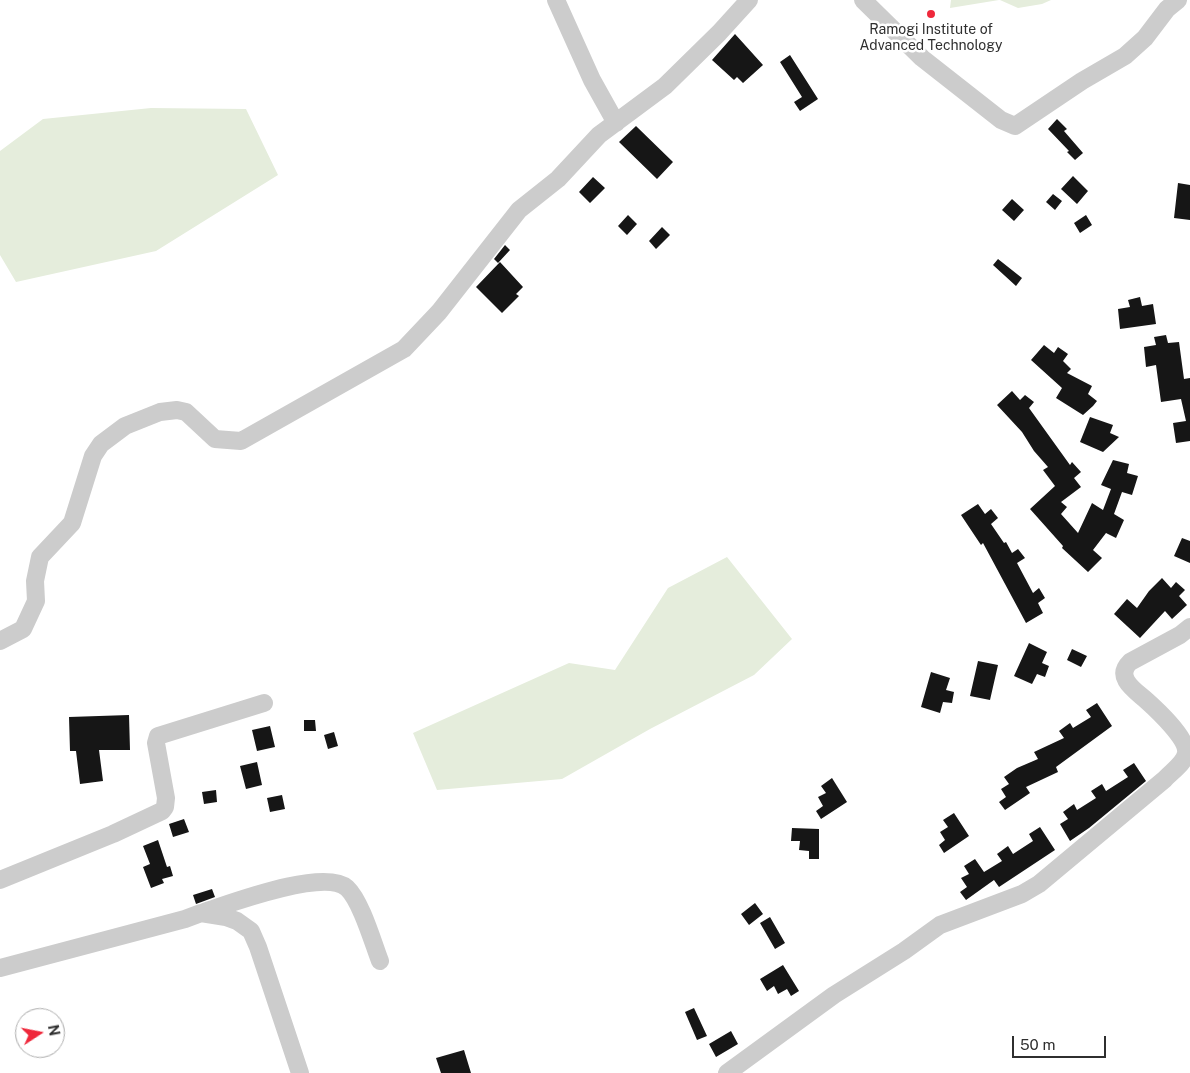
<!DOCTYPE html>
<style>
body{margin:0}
#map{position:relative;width:1190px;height:1073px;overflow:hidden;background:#fff;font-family:"Public Sans",sans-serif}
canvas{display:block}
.north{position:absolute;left:15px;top:1008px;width:50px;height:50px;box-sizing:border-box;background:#fff;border:1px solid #acacac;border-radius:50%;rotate:79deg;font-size:14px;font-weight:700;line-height:20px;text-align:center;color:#2f2f2f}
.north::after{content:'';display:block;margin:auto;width:18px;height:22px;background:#ef283b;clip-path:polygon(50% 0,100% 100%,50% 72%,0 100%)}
.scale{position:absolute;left:1012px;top:1036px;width:94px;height:22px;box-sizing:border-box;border:2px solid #2f2f2f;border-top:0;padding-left:6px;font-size:15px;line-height:18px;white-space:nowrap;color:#2f2f2f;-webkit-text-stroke:4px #fff;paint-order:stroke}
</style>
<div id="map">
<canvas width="1190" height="1073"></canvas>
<div class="north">N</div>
<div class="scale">50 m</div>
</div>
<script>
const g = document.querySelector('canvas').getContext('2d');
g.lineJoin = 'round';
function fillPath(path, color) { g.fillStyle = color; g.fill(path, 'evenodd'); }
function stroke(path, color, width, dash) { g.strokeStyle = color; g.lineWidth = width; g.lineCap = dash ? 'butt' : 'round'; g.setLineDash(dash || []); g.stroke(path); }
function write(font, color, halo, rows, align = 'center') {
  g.font = font + ' "Public Sans",sans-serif'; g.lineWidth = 5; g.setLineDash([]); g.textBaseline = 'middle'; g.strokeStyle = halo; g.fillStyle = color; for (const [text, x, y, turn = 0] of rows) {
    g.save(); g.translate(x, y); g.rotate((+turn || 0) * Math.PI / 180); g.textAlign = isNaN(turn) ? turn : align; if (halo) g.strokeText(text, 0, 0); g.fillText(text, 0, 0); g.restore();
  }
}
fillPath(new Path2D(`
 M951 0H999L950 8Z
 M1000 0H1051L1042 4 1018 8Z
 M151 108 246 109 278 175 156 251 16 282 0 255V151L43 119Z
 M727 557 792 639 754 675 650 729 562 779 437 790 413 733 569 663 615 670 668 588Z`), '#e5eddc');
fillPath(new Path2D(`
 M735 34 763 65 743 83 737 77 734 80 712 60Z
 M790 55 818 99 800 111 794 102 802 97 780 62Z
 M1057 119 1067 129 1064 131 1083 153 1075 160 1067 152 1069 151 1048 129Z
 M636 126 673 162 657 179 619 142Z
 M1073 176 1088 191 1077 204 1061 189Z
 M593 177 605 188 590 203 579 192Z
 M1178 183 1190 185V220L1174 218Z
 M1053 194 1062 201 1055 210 1046 202Z
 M1012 199 1024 210 1014 221 1002 210Z
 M628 215 637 224 627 235 618 226Z
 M1086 215 1092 225 1080 233 1074 223Z
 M662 227 670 235 656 249 649 241Z
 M505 245 510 250 498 263 494 259Z
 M998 259 1022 278 1016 286 993 265Z
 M500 262 523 287 516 294 519 296 502 313 476 287Z
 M1140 297 1142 306 1153 304 1156 324 1120 329 1118 309 1130 307 1128 300Z
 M1166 335 1168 343 1179 342 1184 379 1190 378V441L1176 443 1173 423 1186 421 1181 399 1161 402 1156 365 1146 367 1144 347 1156 345 1154 337Z
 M1044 345 1054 353 1058 347 1068 354 1063 361 1071 369 1067 373 1092 386 1088 394 1097 401 1093 406 1083 415 1056 398 1062 388 1031 360Z
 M1012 391 1020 400 1025 395 1034 402 1029 408 1070 465 1072 462 1081 472 1074 478 1081 487 1061 502 1067 507 1061 514 1078 533 1092 503 1103 510 1111 489 1101 485 1113 460 1129 464 1127 473 1138 476 1132 495 1122 492 1114 514 1124 520 1116 538 1106 533 1093 550 1102 558 1088 572 1062 548 1063 546 1030 509 1055 486 1043 470 1048 467 1034 451 1022 432 997 405Z
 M1090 417 1113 425 1110 433 1119 437 1103 452 1080 442Z
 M978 504 985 514 991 509 998 518 991 524 1004 543 1006 542 1012 553 1018 549 1025 558 1017 563 1033 593 1039 588 1045 598 1038 603 1043 613 1026 623 983 543 981 545 961 515Z
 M1182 538 1190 541V563L1174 556Z
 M1162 578 1171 588 1176 582 1185 590 1179 596 1187 605 1172 619 1165 611 1140 638 1114 614 1127 599 1137 608 1149 591Z
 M1029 643 1047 652 1042 663 1049 666 1045 677 1037 674 1032 684 1014 676Z
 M1072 649 1087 656 1081 667 1067 660Z
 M978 661 998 665 990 700 970 696Z
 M931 672 950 678 946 690 954 692 952 703 943 702 940 713 921 707Z
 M1097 703 1112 726 1056 767 1058 772 1026 787 1030 793 1005 810 999 802 1006 797 1001 789 1009 784 1004 777 1017 768 1038 759 1034 752 1064 738 1059 731 1070 723 1073 728 1091 717 1086 710Z
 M129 715 130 750H99L103 781 80 784 76 751H70L69 717Z
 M304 720H315L316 731H304Z
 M270 726 275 747 257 751 252 730Z
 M334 732 338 746 328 749 324 735Z
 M257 762 262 785 246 789 240 766Z
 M1134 763 1146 781 1089 828 1070 841 1060 824 1068 819 1063 812 1074 804 1077 810 1096 798 1091 791 1102 784 1106 791 1128 777 1123 770Z
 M832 778 847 802 821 819 816 811 823 806 818 797 826 793 821 786Z
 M216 790 217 802 204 804 202 792Z
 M282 795 285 809 270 812 267 798Z
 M954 813 969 836 944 853 939 845 945 840 940 832 948 827 943 820Z
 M184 819 189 832 173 837 169 824Z
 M1040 827 1055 850 999 887 994 880 966 900 960 892 967 887 961 878 969 874 964 866 975 859 984 872 1002 861 997 854 1008 846 1013 854 1033 841 1029 834Z
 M792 828 819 829V859H809V851L799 850 800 841H791Z
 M158 840 167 867 170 866 173 876 162 879 164 883 151 888 143 867 150 864 143 846Z
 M212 889 215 897 196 904 193 895Z
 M755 903 763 914 749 925 741 914Z
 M770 917 785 943 775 949 760 923Z
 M783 965 799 991 791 996 787 989 778 994 774 986 767 991 760 979Z
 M694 1008 707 1036 697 1040 685 1012Z
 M731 1031 738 1044 716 1057 709 1044Z
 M464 1050 471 1073H441L436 1058Z`), '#161616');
stroke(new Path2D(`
 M556 0 592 80 616 123
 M863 0 922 58 1001 120 1015 126 1082 81 1125 56 1145 38 1167 9 1178 0
 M0 641 23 629 36 601 35 581 40 557 72 523 93 456 101 444 125 426 160 412 177 410 186 412 215 439 241 441 404 349 439 312 519 210 558 179 599 135 665 86 719 33 749 0
 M0 880 113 834 162 811 165 807 166 798 156 743 158 736 264 703
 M204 912C232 903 324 868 347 888 361 901 373 943 380 961
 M0 968 185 919 201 913 226 917 237 921 251 931 258 947 300 1073
 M727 1073 834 995 904 951 940 925 1022 894 1039 884 1165 779C1171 772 1185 763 1186 753 1188 739 1157 710 1147 701 1136 691 1114 678 1130 662L1180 635 1190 627`), '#ccc', 18);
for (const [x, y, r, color] of [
 [931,14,5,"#ef283b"]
]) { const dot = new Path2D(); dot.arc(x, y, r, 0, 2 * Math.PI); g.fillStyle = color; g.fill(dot); stroke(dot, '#fff', 2); }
write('14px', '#2f2f2f', '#fff', [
 ["Ramogi Institute of",931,30],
 ["Advanced Technology",931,46]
]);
</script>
